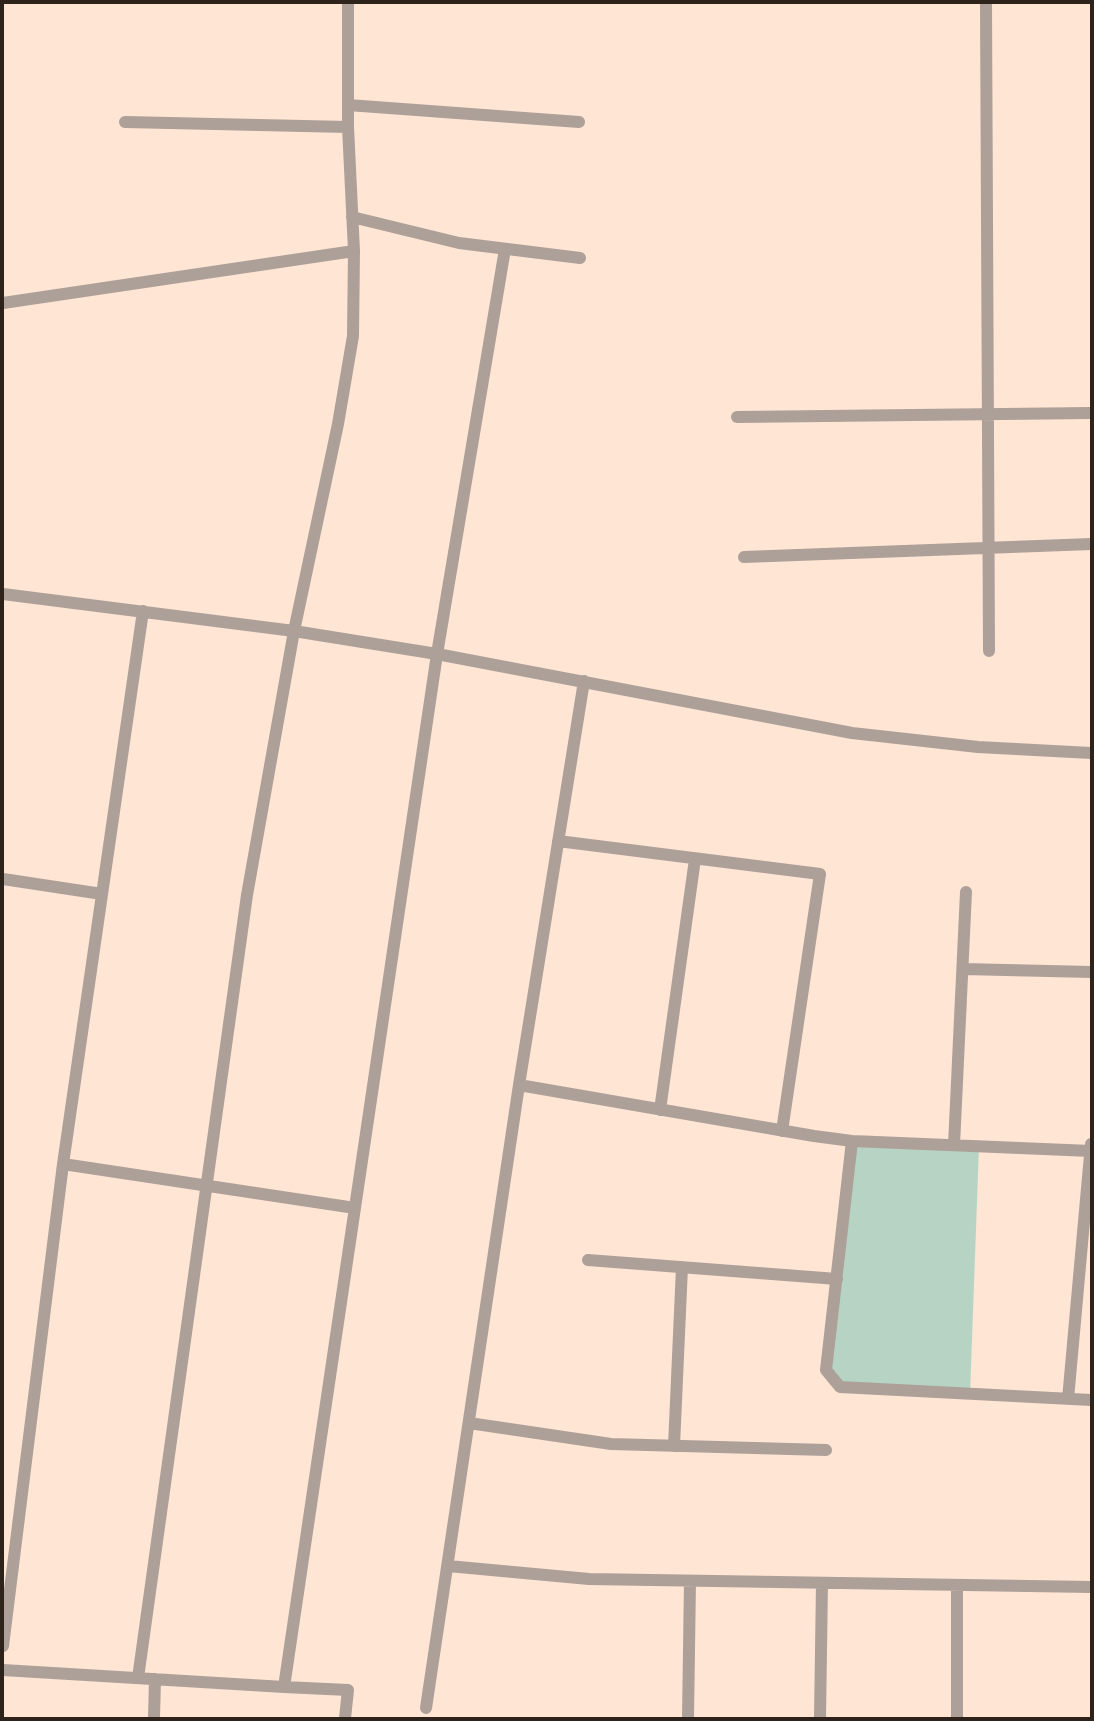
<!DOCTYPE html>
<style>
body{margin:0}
#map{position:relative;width:1094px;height:1721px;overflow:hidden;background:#ffe5d3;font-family:Cabin,sans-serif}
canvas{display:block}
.frame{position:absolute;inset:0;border:4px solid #2e231b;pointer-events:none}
</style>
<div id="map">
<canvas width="1094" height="1721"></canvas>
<div class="frame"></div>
</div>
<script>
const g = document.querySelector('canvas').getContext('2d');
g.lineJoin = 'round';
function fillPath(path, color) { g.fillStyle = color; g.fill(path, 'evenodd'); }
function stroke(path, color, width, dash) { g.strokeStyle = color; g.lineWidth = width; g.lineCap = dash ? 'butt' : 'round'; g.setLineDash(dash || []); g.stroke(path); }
fillPath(new Path2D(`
 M854 1141 979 1146 970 1394 840 1387 826 1370Z`), '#b6d3c4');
stroke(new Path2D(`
 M986 3 989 651
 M348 105 579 122
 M125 122 348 127
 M352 217 459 243 580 258
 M3 303 354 251
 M737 417 1091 413
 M744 557 1091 544
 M3 594 294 631 437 654 852 733 978 747 1091 753
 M558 841 820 874 782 1131
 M3 879 102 894
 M963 969 1091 972
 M519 1085 814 1136 852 1141 1091 1151
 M660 1110 695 859
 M852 1141 826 1370 840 1387 1091 1400
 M954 1145 966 892
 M63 1164 355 1208
 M588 1260 837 1279
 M1068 1399 1091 1144
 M469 1423 611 1444 826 1450
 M674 1446 682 1267
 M448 1566 589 1579 1091 1587
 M957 1585V1718
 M3 1646 63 1164 143 611
 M3 1670 284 1687
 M138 1678 247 895 294 631 338 424 353 336 354 251 348 127V3
 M426 1708 519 1085 584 681
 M154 1718 155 1679
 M345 1718 348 1690 284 1687 437 654 505 249
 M688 1718 690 1581
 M820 1718 822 1583`), '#ada099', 12);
</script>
